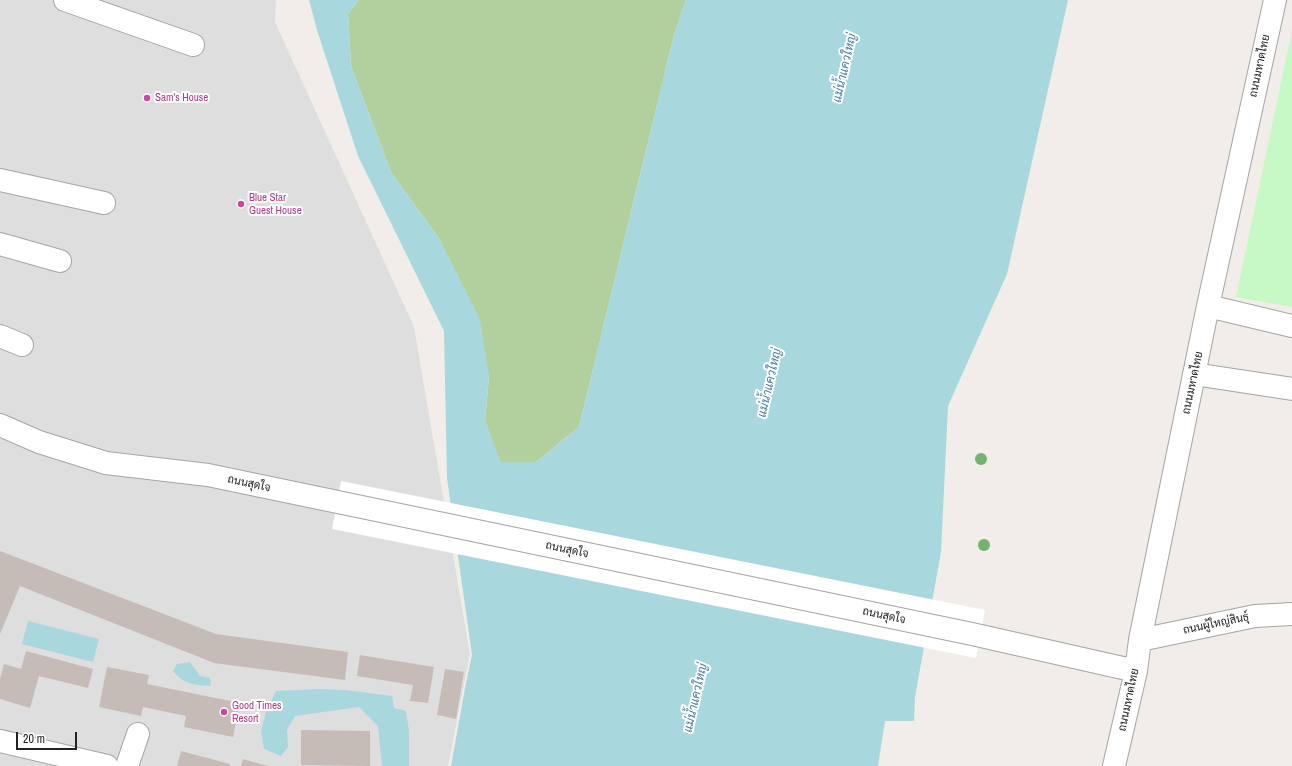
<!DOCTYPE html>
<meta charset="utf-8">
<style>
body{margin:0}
#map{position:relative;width:1292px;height:766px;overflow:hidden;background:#f1ede8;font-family:"Archivo Narrow",sans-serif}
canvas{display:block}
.scale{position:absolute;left:16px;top:732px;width:61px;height:18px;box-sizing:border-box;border:2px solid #212121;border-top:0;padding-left:5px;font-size:12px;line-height:14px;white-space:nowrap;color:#212121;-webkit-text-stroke:3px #fff;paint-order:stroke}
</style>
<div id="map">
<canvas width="1292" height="766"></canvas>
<div class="scale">20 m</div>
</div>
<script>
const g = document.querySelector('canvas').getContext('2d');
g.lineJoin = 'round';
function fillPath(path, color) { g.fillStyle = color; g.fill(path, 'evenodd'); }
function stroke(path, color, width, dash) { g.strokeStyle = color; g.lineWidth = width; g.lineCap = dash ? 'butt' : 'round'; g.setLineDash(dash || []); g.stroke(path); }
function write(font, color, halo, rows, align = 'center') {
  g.font = font + ' "Archivo Narrow",Sarabun,sans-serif'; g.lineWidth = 4; g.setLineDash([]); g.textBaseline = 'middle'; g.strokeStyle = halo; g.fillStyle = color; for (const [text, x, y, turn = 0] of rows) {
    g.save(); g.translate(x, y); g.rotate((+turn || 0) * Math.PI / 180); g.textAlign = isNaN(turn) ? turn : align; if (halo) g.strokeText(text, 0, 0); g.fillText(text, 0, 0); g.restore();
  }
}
fillPath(new Path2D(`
 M0 0H276L275 22 414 327 470 654 448 766H0Z`), '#dfdede');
fillPath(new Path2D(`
 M359 0H686L674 35 579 427 536 462H500L485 421 489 376 440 240 391 172 351 66 348 14Z`), '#b1d09d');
fillPath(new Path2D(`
 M1292 30V307L1236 297Z`), '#c7f9c6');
fillPath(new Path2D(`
 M309 0H359L348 14 351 66 391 172 440 240 480 319 489 376 485 421 501 462H536L579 427 674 35 686 0H1068L1007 274 948 406 941 552 915 697 914 721H885L878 766H451L465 688 472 655 447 478 444 331 358 156 317 30Z
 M28 621 99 639 93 662 22 644Z
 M190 662 200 676 210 678 211 686C195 685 184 685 173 671L177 664Z
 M318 689 345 690 392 696 394 708 406 711 409 731V766H382L378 726 359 707 295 716 287 730 288 747 281 756 264 749 261 731 266 712 276 691Z`), '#a9d7de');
fillPath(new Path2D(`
 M341 481 985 610 976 658 332 529Z`), '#fff');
fillPath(new Path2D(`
 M0 551 216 634 348 652 345 680 214 663 20 586 0 634Z
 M26 651 93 669 88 688 39 676 30 708 0 699V679L4 664 21 669Z
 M360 655 434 667 428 703 410 701 413 685 357 676Z
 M107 667 149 675 147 684 240 703 233 737 184 727 186 716 143 707 141 716 99 707Z
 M445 669 464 672 456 719 437 715Z
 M301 730 370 731V766L301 765Z
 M181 751 230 764V766H177Z
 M243 759 268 766H241Z`), '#c6bcb7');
const minor = new Path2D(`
 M65 0 193 45
 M0 180 104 203
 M0 244 60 261
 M1208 306 1292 326
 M0 336 22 345
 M1194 374 1292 389
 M0 425 39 442 106 463 208 475 972 634 1136 671
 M1140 640 1255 616 1292 614
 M0 741 107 766
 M127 766 138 734
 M1114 766 1136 671 1140 640 1208 306 1275 0`);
stroke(minor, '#a5a5a5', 24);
stroke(minor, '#fff', 22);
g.fillStyle = '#74b270';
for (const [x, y] of [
 [981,459],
 [984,545]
]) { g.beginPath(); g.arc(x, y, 6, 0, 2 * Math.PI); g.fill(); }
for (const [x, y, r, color] of [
 [147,98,4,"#d1479c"],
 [241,204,4,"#d1479c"],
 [224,712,4,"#d1479c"]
]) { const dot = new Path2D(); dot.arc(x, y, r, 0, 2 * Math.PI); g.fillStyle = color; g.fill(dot); stroke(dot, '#fff', 1.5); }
write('11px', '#212121', '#fff', [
 ["ถนนมหาดไทย",1260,66,-78],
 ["ถนนมหาดไทย",1193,383,-78],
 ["ถนนสุดใจ",249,484,12],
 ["ถนนสุดใจ",567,550,12],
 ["ถนนสุดใจ",884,616,12],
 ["ถนนผู้ใหญ่สินธุ์",1216,624,-12],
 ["ถนนมหาดไทย",1129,700,-78]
]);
write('11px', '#b23c85', '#fff', [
 ["Sam's House",155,98],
 ["Blue Star",249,198],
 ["Guest House",249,211],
 ["Good Times",232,706],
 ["Resort",232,719]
], 'left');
write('italic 12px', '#477ca1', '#fff', [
 ["แม่น้ำแควใหญ่",845,68,-77],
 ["แม่น้ำแควใหญ่",770,383,-77],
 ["แม่น้ำแควใหญ่",696,698,-77]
]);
</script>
